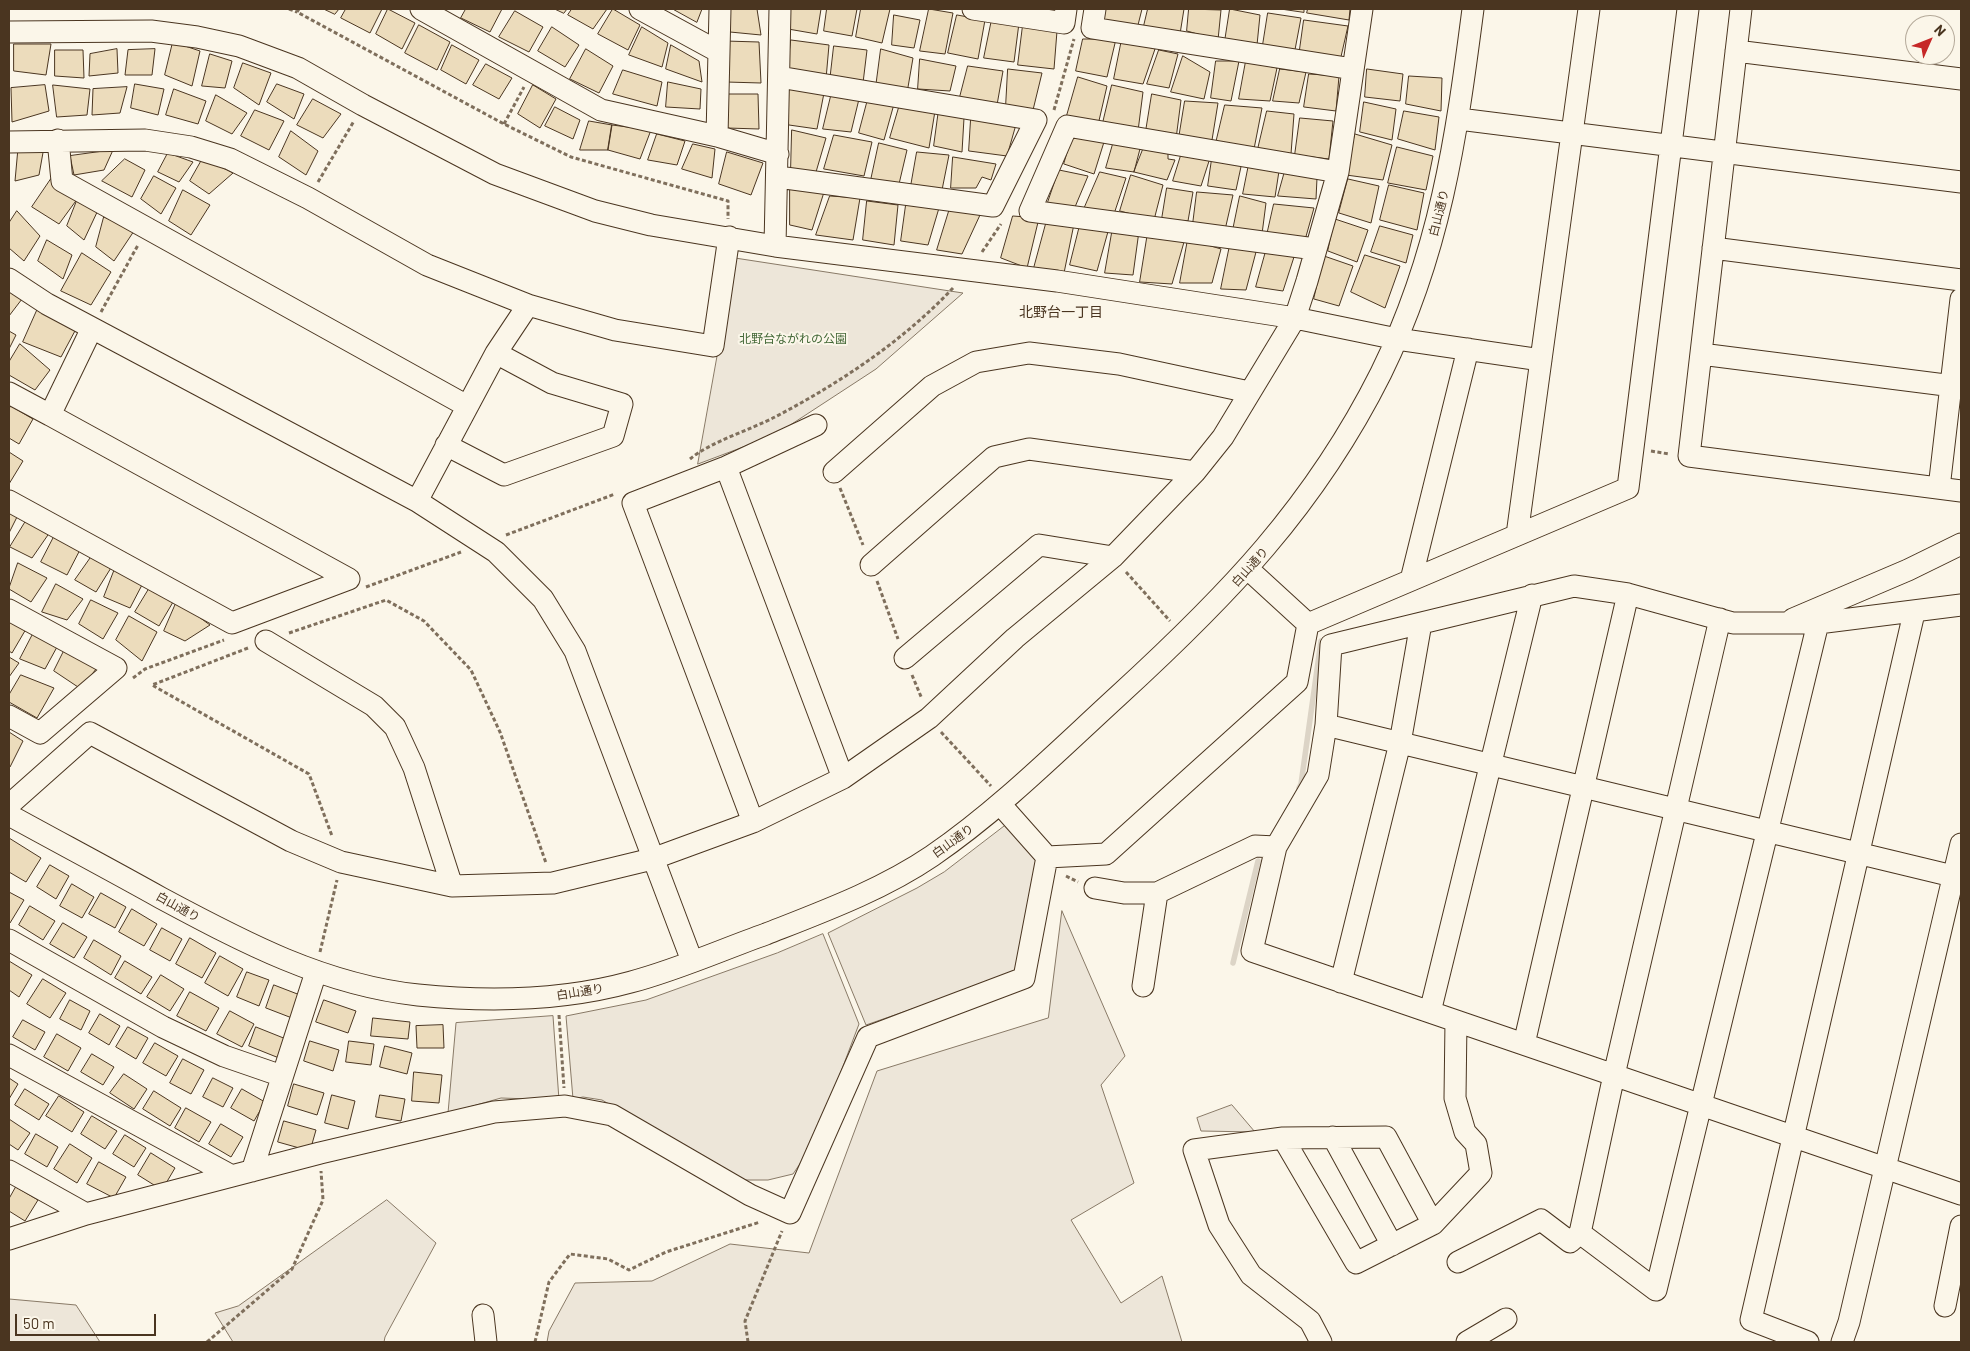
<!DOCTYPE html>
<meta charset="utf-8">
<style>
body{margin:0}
#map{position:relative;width:1970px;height:1351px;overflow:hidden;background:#fbf6e9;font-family:Barlow,sans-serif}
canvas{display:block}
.frame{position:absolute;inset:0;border:10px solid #4a3520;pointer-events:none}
.north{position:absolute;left:1905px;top:15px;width:50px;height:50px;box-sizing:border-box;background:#fbf6e9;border:1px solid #b4a999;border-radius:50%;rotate:46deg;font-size:14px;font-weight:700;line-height:20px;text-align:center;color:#4a3520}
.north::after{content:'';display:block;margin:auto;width:18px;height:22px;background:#c62828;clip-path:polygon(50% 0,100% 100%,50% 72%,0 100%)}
.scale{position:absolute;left:15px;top:1314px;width:141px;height:22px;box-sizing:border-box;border:2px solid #4a3520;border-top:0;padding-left:6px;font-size:15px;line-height:18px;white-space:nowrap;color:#4a3520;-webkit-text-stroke:4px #fbf6e9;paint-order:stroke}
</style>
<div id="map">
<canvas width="1970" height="1351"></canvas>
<div class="frame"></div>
<div class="north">N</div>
<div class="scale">50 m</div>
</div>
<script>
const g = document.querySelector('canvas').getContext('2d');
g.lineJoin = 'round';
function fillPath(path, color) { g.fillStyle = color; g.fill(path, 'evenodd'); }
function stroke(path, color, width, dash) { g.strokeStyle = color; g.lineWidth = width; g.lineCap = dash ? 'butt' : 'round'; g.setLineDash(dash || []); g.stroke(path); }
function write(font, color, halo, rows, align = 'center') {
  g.font = font + ' Barlow,"Noto Sans JP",sans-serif'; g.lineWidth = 4; g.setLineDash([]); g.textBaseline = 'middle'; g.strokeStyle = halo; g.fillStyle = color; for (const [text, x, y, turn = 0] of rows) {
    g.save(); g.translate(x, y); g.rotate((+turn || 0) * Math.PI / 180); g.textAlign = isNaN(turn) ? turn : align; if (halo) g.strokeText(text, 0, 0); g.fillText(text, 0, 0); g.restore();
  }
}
const green = new Path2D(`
 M735 258 963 293 876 369 775 435 698 464Z
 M1006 825 1040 857 1018 972 866 1025 828 933 917 888 944 872Z
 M1062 911 1125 1056 1101 1085 1134 1183 1071 1220 1121 1303 1162 1276 1182 1342H547L549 1331 575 1283 652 1281 730 1244 809 1253 877 1071 1048 1018Z
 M823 934 859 1024 814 1143 793 1174 768 1180H741L602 1100 583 1097 573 1099 566 1016 646 1000 777 953Z
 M553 1016 559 1100 501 1098 448 1113 456 1023Z
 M1232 1105 1255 1132 1201 1131 1197 1118Z
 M387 1200 436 1243 385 1337 384 1342H233L215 1313 238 1306Z
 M9 1299 76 1305 100 1342H9Z`);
fillPath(green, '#ede6d9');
stroke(green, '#887966', 1);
stroke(new Path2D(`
 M1299 788 1301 784 1321 641
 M1233 963 1258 861`), '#dcd4c6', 5.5);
const building = new Path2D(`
 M324 9H339L335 14Z
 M346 9H382L370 33 341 18Z
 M388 9 415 23 402 49 376 34Z
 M466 9H502L490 32 461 18Z
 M555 9H567L564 13Z
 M572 9H607L593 29 568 15Z
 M613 9 640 25 628 50 598 34Z
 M673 9H702L697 22Z
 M728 9H757L761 35 730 32Z
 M788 9H821L817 34 788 29Z
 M827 9H857L852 36 824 31Z
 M861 9H890L882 43 856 37Z
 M929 9 953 13 945 54 920 51Z
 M1105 9H1142L1137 29 1102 23Z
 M1148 9H1184L1180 34 1143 30Z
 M1189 9 1221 10 1218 40 1187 31Z
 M1230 9 1260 15 1257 45 1225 41Z
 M1281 9H1304V12Z
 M1308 9H1350L1349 20 1307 13Z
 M515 11 543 27 529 52 499 37Z
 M1268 13 1301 18 1294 55 1262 51Z
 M894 15 920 20 914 48 892 45Z
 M957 15 985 20 978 59 948 53Z
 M992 19 1019 23 1014 62 984 58Z
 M1304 20 1348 26 1340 61 1299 56Z
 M419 25 450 42 437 70 405 53Z
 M1023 25 1057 31 1054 69 1018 65Z
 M552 27 579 45 565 67 538 51Z
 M642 27 668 43 662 67 629 55Z
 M1083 39H1116L1107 77 1076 71Z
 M1122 39 1155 49 1143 84 1114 79Z
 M791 40 829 45 826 79 787 74Z
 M725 41 759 42 761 83 726 82Z
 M173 42 200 51 192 86 165 75Z
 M14 44H51L46 75 14 71Z
 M452 45 479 60 466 84 441 70Z
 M671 45 699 61 702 82 666 69Z
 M834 46 867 50 863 83 830 81Z
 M117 49 118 73 89 76 90 54Z
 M155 49 152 75H125L128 50Z
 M586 49 613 66 599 93 570 79Z
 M881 49 913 58 907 93 876 87Z
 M55 50H83L84 78 55 76Z
 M1159 50 1178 54 1169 88 1147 84Z
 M210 54 232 61 225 88 202 86Z
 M1183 56 1210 72 1204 99 1171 92Z
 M920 59 956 66 950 91 918 89Z
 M1216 61H1239L1231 101 1211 98Z
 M1246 61 1277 68 1270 101 1239 99Z
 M243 63 271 73 259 105 234 88Z
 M486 64 512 78 499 99 473 85Z
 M968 66 1003 71 997 105 960 97Z
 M1008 69 1042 73 1033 110 1006 106Z
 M1280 69 1306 72 1299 103 1273 101Z
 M1367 69 1403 74 1400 101 1365 97Z
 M623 70 662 82 657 106 613 94Z
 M1309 74 1339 76 1336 111 1304 107Z
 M1409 76 1442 78 1441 111 1406 104Z
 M1078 77 1107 86 1098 125 1066 119Z
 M668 82 701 89 700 109 666 107Z
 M135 84 164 89 158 115 131 108Z
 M277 84 304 94 294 119 267 102Z
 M45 85 49 111 12 122 11 88Z
 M53 85 90 89 87 115 57 117Z
 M533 85 556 99 540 128 518 114Z
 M1112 85 1143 92 1138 131 1102 127Z
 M787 86 824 93 817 129 789 125Z
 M127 87 120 113 92 115 93 89Z
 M174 89 206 101 198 124 166 115Z
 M832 92 859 99 851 132 823 129Z
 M729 94H758L759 129 727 128Z
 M1152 94 1181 100 1176 139 1146 131Z
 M216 95 247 113 232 134 206 121Z
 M313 99 341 114 323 138 297 125Z
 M868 99 894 104 884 140 859 133Z
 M1185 101 1218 103 1212 140 1179 138Z
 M1364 102 1396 109 1392 140 1360 132Z
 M900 104 935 111 929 148 890 138Z
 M1225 105 1262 108 1254 149 1216 143Z
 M555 107 580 120 573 139 545 126Z
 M939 109 964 118 962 152 934 146Z
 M255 110 284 121 269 150 241 136Z
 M1267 111 1294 114 1291 154 1258 149Z
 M1404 111 1439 117 1435 150 1398 139Z
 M1300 118 1333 121 1329 159 1295 155Z
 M971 119 1017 121 1007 156 969 151Z
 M589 121 612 125 608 150H580Z
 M612 125 651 130 640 159 608 150Z
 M792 130 826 138 816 172 791 169Z
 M291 131 318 151 306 175 279 157Z
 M657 134 685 141 677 165 648 160Z
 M1073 134 1104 142 1094 174 1064 164Z
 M1355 134 1392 145 1383 180 1346 175Z
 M834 135 872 142 864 176 824 169Z
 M879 143 907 150 899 184 871 180Z
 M693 144 715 149 712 178 682 169Z
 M1113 144 1141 145 1134 172 1106 168Z
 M44 147 39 175 15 181 18 148Z
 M1144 147 1168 149V159L1175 160 1167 180 1134 172Z
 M1397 147 1433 156 1426 190 1388 183Z
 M1183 149 1210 158 1201 186 1173 181Z
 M113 150 104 170 74 175 70 156Z
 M727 152 763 163 751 195 719 184Z
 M917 152 949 155 942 190 911 186Z
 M168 153 193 162 179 182 158 172Z
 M953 157 996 164 991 180 982 177 976 188H951Z
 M203 158 233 173 209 194 190 181Z
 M125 159 145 170 132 197 102 181Z
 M1212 159 1242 162 1236 190 1208 186Z
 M1249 164 1279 171 1275 197 1243 194Z
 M1059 170 1088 176 1075 207 1046 208Z
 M1285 171 1317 178 1316 199 1278 196Z
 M1100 172 1126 178 1114 214 1084 209Z
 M1131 175 1163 185 1154 220 1120 211Z
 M154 176 176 188 161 214 141 199Z
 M51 179 78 198 59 224 32 207Z
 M1348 179 1379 186 1371 223 1339 213Z
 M790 185 825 189 812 230 790 225Z
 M1389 185 1424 193 1417 230 1380 220Z
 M1167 188 1193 192 1188 221 1162 219Z
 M183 190 210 205 191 235 169 221Z
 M1197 192 1233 195 1225 230 1193 224Z
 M830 196 860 198 853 240 816 235Z
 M1240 196 1266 203 1262 234 1233 230Z
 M78 198 99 208 84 240 67 226Z
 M867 201 898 205 894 245 863 240Z
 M1274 204 1314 208 1305 240 1267 235Z
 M906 205 939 208 928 245 901 241Z
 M950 208 980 215 962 254 937 250Z
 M17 211 40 236 24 261 9 248V223Z
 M1013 216 1039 218 1027 268 1001 258Z
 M104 217 134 231 114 261 96 247Z
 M1335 219 1368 230 1357 262 1328 251Z
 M1047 220 1074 224 1064 273 1034 268Z
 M1080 225 1109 228 1097 271 1070 265Z
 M1380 226 1413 235 1406 263 1371 252Z
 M1113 227 1139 231 1133 275 1105 273Z
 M1148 232 1184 242 1172 284 1140 282Z
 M1188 239 1221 249 1212 283H1180Z
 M47 240 72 255 63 279 38 261Z
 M1230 245 1256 252 1246 290 1221 289Z
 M1266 251 1294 257 1283 291 1256 287Z
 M82 253 111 272 91 305 61 291Z
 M1365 255 1400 266 1385 308 1351 292Z
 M1324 256 1353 266 1339 306 1314 299Z
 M9 289 22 299 9 316Z
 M39 306 76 329 61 357 23 342Z
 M9 331 16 335 9 349Z
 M20 344 50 370 35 390 9 375V362Z
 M11 406 33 419 19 444 9 438V409Z
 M9 452 23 461 9 484Z
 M9 506 19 513 9 533Z
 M29 516 50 532 32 558 10 547Z
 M57 531 83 544 67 575 41 562Z
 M94 553 114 563 96 592 75 580Z
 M18 563 47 578 31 602 9 589Z
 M116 566 143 583 130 608 104 597Z
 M56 584 83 599 67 620 42 612Z
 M152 584 176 597 159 626 135 612Z
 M91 600 118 613 103 639 79 624Z
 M177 601 210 625 185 641 164 631Z
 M129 616 157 632 142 661 116 640Z
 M9 621 26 629 12 653 9 651Z
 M33 634 57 647 45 669 20 659Z
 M65 649 96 669 81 689 54 671Z
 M9 657 19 663 9 677Z
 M21 675 54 688 37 718 9 702V695Z
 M9 732 23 741 10 767 9 766Z
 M9 838 41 858 26 882 9 872Z
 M50 865 69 876 56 899 37 887Z
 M72 884 94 897 82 918 60 906Z
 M9 892 24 900 10 923 9 922Z
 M101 893 126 907 115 928 89 914Z
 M30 906 55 921 43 940 19 925Z
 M132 909 157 924 144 946 119 932Z
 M63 923 87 937 74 958 50 944Z
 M162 928 182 939 170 961 150 950Z
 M190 938 216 953 202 978 176 964Z
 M94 940 121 956 111 975 84 958Z
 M220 956 243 969 228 996 205 983Z
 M9 961 32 975 19 997 9 990Z
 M125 961 152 977 141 994 115 978Z
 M247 972 269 980 259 1006 237 997Z
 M161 975 184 989 170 1011 147 997Z
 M43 979 66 993 50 1018 27 1004Z
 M274 985 300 995 292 1018 266 1008Z
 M190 992 219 1008 206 1031 177 1016Z
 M70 1000 90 1011 81 1030 60 1019Z
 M324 1000 356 1011 348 1033 316 1022Z
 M230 1011 254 1024 242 1047 217 1034Z
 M100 1014 120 1026 109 1045 89 1033Z
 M373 1018 410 1022 408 1039 371 1036Z
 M23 1020 45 1032 35 1050 13 1037Z
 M443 1025 444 1048H417L416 1026Z
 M128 1027 148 1038 136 1059 116 1047Z
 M256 1027 286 1039 279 1058 249 1046Z
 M57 1034 81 1048 68 1071 44 1057Z
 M310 1041 339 1050 333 1071 304 1061Z
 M349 1041 374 1044 371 1065 346 1062Z
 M155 1043 178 1056 166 1076 143 1063Z
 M385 1046 412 1053 407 1074 380 1067Z
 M92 1054 114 1067 103 1085 81 1072Z
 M183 1059 204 1070 191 1094 170 1083Z
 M414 1072 442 1075 439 1103 412 1101Z
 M124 1074 147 1089 134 1109 110 1093Z
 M9 1078 18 1084 9 1099Z
 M213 1078 233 1088 223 1107 203 1097Z
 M294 1084 324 1093 317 1115 288 1106Z
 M25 1089 49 1104 39 1120 15 1105Z
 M242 1089 265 1102 254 1121 231 1108Z
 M154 1091 181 1108 170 1126 143 1109Z
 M332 1095 355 1101 348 1129 325 1123Z
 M380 1095 405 1099 401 1121 376 1117Z
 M59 1096 84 1112 72 1132 46 1116Z
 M186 1108 211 1122 199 1142 175 1128Z
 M92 1116 117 1131 105 1149 81 1134Z
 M9 1119 30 1133 18 1150 9 1144Z
 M284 1121 316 1130 310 1151 278 1142Z
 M221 1124 243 1137 231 1157 209 1144Z
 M36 1134 58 1147 47 1167 25 1154Z
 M125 1135 146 1148 134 1167 113 1154Z
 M70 1144 92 1158 77 1183 54 1169Z
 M151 1153 175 1168 162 1190 138 1175Z
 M99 1162 126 1177 114 1198 87 1184Z
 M16 1187 38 1200 25 1221 9 1211V1199Z`);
fillPath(building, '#ecdcbc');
stroke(building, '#4a3520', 1);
const minor = new Path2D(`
 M421 9 601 110 717 136 778 154
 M640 9 719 52
 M973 9 1064 23 1066 9
 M1095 9 1092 28 1353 69
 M1741 9 1689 456 1961 491
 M9 32 151 31 197 37 239 46 298 68 363 105 495 174 595 211 651 225 775 246 1057 281 1295 318 1397 339 1541 360
 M1736 51 1961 79
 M1459 119 1961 182
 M717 136 720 9
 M58 140 62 181 467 406
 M9 142 145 140 191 147 230 159 308 198 427 265 528 305
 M778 177 993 206 1036 120 779 77
 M775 246 780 9
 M1713 248 1961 280
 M1315 249 1030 211 1067 126 1338 172
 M9 279 47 304 417 501 496 552 543 599 575 651 692 961
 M1701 354 1961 387
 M9 393 50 415 92 328
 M446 445 504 475 613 436 622 404 552 383 496 353
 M726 467 843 778
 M834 472 932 386 976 362 1029 353 1119 364 1249 392
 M1939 488 1961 299
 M9 501 232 623 349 579 50 415
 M417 501 496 353 528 305 615 330 713 346 729 237
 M1517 535 1589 9
 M871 565 994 457 1029 449 1195 472
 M1248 569 1308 624
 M1411 580 1468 349
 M1961 605 1818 623H1733L1628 594 1574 586 1331 645 1326 725 1318 775 1276 847 1252 951 1961 1194
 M9 610 116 668 40 733 9 716
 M1793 619 1908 570 1961 544
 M266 641 374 706 395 727 414 768 452 886
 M905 658 1039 545 1113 557
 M1326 725 1961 878
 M1000 804 1047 857
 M9 805 90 733 291 841 341 862 452 886 553 883 652 859 753 822 843 778 929 718 1015 638 1113 557 1195 472 1223 437 1295 318 1307 281 1338 172 1362 9
 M9 815C60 843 111 870 161 898 243 942 324 985 418 995 488 1002 562 1001 631 982 677 970 721 950 766 934 822 912 882 890 932 856 999 810 1058 751 1118 696 1226 597 1314 507 1381 373 1440 253 1456 140 1473 9
 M753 822 633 503 726 467 816 425
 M1047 857 1106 854 1297 682 1308 624 1628 488 1688 9
 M1095 888 1124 893H1157L1255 846 1276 847
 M9 940 163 1027 224 1056 282 1076
 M1341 982 1400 743 1421 623
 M1143 986 1157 893
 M1430 1012 1532 595
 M1524 1044 1628 594
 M9 1055 232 1176
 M1333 1137 1392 1245
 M1283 1138 1356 1263 1433 1224 1481 1173 1476 1144 1465 1132 1455 1098 1456 1021
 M9 1171 86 1214
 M252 1171 316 972
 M1580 1233 1656 1290 1818 623
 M9 1239 86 1214 320 1153 494 1112 565 1106 612 1115 750 1195 790 1213 868 1037 1024 978 1047 857
 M1458 1262 1541 1220 1570 1242 1580 1233 1614 1075 1720 619
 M1945 1306 1961 1226
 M483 1315 486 1342
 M1321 1342 1310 1321 1251 1275 1219 1225 1194 1150 1283 1138 1386 1137 1433 1224
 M1467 1342 1506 1319
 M1808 1342 1751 1320 1914 613
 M1842 1342 1849 1322 1961 844`);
stroke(minor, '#4a3520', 23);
stroke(new Path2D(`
 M289 9 297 12
 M299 9 297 12 504 124 571 157 728 201V219
 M1054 110 1074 39
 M504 124 524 87
 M318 182 354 121
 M982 252 1001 224
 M101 312 138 245
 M1651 451 1669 454
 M690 459C710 442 750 430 775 417 840 383 903 341 953 288
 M840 488 863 545
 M506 535 615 494
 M1126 572 1170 621
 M877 581 898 639
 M366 587 461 552
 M289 633 386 600 424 621 471 670 500 732 546 863
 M248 648 152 685 309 774 332 836
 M912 675 922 699
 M133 678 145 669 224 640
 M941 732 991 786
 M1066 876 1078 882
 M320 952 337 880
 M559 1015 564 1088
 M207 1342 292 1269 323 1200 321 1171
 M535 1342 549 1282 570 1254 608 1259 629 1270 666 1252 760 1222
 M748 1342 745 1321 782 1231`), '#7f6f5c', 3, [4, 2.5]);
stroke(minor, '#fbf6e9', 21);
write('12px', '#4a3520', '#fbf6e9', [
 ["白山通り",1439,213,-76],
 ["白山通り",1250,567,-48],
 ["白山通り",953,841,-36],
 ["白山通り",178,907,29],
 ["白山通り",580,992,-9]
]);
write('12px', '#436837', '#fbf6e9', [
 ["北野台ながれの公園",793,339]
]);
write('14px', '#4a3520', '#fbf6e9', [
 ["北野台一丁目",1061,312]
]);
</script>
